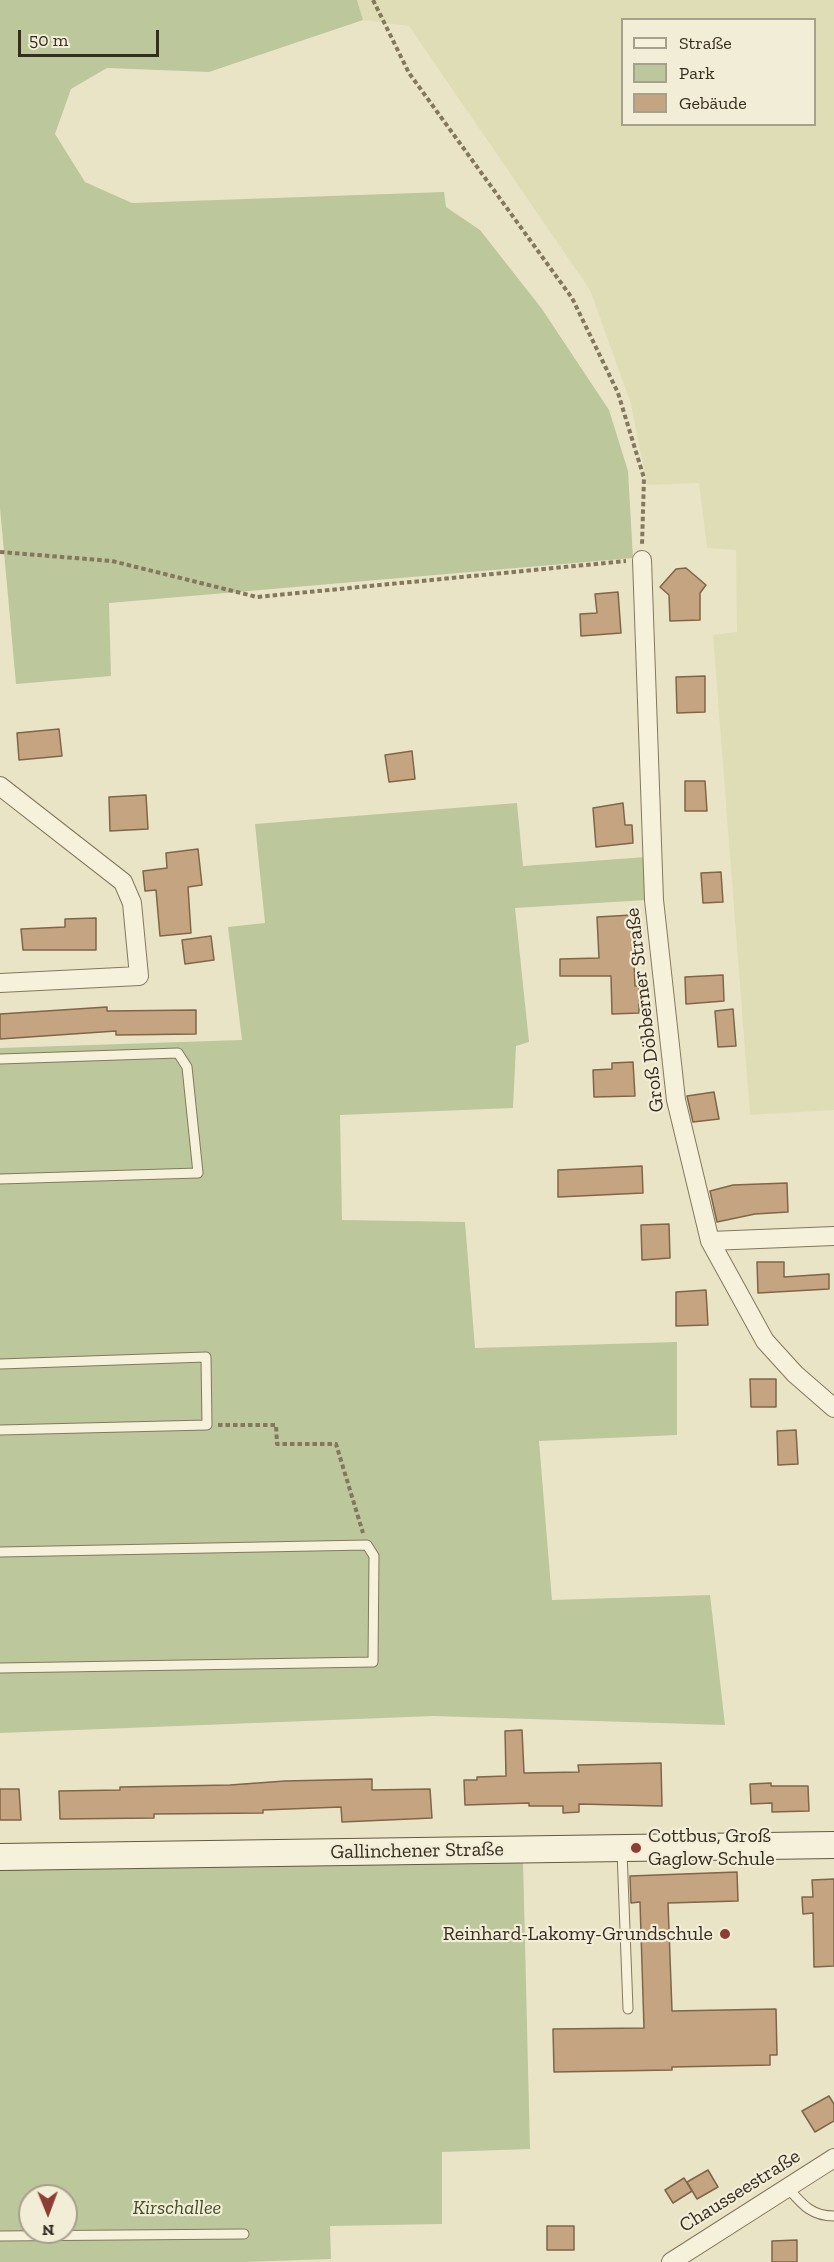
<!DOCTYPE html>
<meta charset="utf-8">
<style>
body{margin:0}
#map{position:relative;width:834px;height:2262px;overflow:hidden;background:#eae4c7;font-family:"Zilla Slab",serif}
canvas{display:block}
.legend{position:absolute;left:621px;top:18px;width:195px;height:108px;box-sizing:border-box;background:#f2edd6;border:2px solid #a7a08e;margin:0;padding:8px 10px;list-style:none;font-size:18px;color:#362d21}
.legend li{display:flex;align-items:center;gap:12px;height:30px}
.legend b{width:30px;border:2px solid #a7a08e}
.north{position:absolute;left:18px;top:2184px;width:60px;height:60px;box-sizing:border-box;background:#f2edd6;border:2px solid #a7a08e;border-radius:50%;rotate:179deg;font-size:16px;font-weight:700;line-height:24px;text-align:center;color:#362d21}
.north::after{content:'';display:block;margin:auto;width:21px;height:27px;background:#8d3e34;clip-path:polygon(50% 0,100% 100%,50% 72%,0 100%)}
.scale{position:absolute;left:18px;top:30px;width:141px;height:27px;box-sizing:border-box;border:3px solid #362d21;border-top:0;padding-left:8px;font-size:18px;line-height:21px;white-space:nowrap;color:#362d21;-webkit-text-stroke:4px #f2edd6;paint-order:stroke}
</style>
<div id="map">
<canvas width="834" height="2262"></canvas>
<ul class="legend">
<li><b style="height:8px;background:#f6f1da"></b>Straße</li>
<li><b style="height:16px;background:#bdc79c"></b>Park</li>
<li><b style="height:16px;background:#c5a581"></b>Gebäude</li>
</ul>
<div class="north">N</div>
<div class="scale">50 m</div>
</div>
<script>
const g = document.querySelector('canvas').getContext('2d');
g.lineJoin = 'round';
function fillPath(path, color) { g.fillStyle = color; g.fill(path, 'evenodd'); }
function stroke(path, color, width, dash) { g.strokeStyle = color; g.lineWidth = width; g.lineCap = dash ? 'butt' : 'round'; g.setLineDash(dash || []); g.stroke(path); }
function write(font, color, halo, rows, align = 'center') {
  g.font = font + ' "Zilla Slab",serif'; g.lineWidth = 4.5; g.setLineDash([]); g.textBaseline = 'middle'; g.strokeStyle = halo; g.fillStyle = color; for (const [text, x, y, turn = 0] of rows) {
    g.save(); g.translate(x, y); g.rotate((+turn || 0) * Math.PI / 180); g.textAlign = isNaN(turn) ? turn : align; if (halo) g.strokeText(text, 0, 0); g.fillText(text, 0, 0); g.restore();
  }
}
fillPath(new Path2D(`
 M357 0H834V1110L750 1115 713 635 737 632 736 550 707 548 699 483 647 485 631 404 590 290 409 26 363 20ZM622 20H814V124H622Z`), '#dfddb6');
fillPath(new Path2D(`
 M0 0H357L363 20 209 72 107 68 71 89 55 134 85 182 132 203 444 192 446 207 480 230 542 309 609 410 628 471 633 558 109 603 111 676 16 684 0 508Z
 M517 803 523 866 646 857 647 900 515 908 529 1042 516 1046 513 1108 340 1115 342 1220 465 1222 475 1348 677 1342V1435L539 1441 552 1600 710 1595 725 1725 433 1716 0 1733V1048L242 1040 228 927 265 923 255 824Z
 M523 1860 530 2149 442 2152V2224L330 2226 331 2259 245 2262H0V1866ZM30 2196H66V2232H30Z`), '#bdc79c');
const building = new Path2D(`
 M686 568 706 585 700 593V620L670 621 669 595 660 587 676 569Z
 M618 592 621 633 581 636 580 614 597 613 595 594Z
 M705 676V712L677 713 676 677Z
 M59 729 62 756 19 760 17 733Z
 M412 751 415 779 389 782 385 755Z
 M685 781H705L707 811H685Z
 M146 795 148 829 110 831 109 797Z
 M623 803 625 825H632L633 843 596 847 593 808Z
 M198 849 202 885 188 887 191 933 160 936 156 890 145 891 143 871 167 868 166 853Z
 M721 872 723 902 703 903 701 873Z
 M632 915 635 986H639V1013L612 1014 611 976H560V959L599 958 597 917Z
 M96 918V950H23L21 929 65 927V919Z
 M211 936 214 960 185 964 182 940Z
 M723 975 724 1001 686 1004 685 977Z
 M107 1007V1011L196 1010V1034L116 1035V1031L0 1039V1014Z
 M733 1009 736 1046 718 1047 715 1011Z
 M633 1062 635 1096 594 1097 593 1070 612 1069V1063Z
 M714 1092 719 1119 693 1122 687 1096Z
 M642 1166 643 1193 558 1197V1170Z
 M787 1183 788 1212 755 1214 717 1222 710 1191 733 1185Z
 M669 1224 670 1258 642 1260 641 1225Z
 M757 1262H784V1277L829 1274V1289L758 1293Z
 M706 1290 708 1325 676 1326V1292Z
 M750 1379H776V1407H751Z
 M796 1430 798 1464 778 1465 777 1431Z
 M522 1730 524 1773 579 1772 578 1765 661 1763 662 1806 579 1804V1812L563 1813V1806H529V1803L465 1805 464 1780H477V1777L506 1776 505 1731Z
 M372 1779V1790L430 1789 432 1818 342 1822 341 1807 263 1810V1813L154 1814V1818L60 1819 59 1791 120 1790V1787L230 1785 285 1781Z
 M771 1783V1786H808L809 1811 772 1812V1803L751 1804 750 1784Z
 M0 1789H19L21 1820H0Z
 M737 1872 738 1901 668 1903 672 2011 776 2009 777 2055H770V2065L672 2067V2070L554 2072 553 2029 644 2028 640 1902 631 1903 630 1876Z
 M834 1879V1966L814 1967 813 1913 803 1914 802 1897H813L812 1880Z
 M829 2096 834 2104V2121L815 2132 802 2111Z
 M708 2170 718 2187 697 2199 687 2182Z
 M684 2178 692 2191 673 2203 665 2190Z
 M547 2226H574V2250H547Z
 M797 2240V2262H772V2241Z`);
fillPath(building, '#c5a581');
stroke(building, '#816547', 1.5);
const lane = new Path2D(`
 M0 1059 178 1053 187 1067 198 1173 0 1179
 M0 1364 206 1357 207 1425 0 1430
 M0 1552 367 1545 374 1556 373 1662 0 1668
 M622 1851 628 2009
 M788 2188C802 2204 811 2216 834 2216
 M0 2236 244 2234`);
const street = new Path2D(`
 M642 560 654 900 676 1100 710 1241 765 1341 795 1374 834 1408
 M0 786 123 882 132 903 139 976 0 983
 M710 1241 834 1236
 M671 2262 834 2158`);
const secondary = new Path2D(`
 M0 1857 834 1845`);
stroke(lane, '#84775e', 11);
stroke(street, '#84775e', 20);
stroke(secondary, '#665841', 28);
stroke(new Path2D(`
 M373 0 409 73 572 298 618 393 644 478 642 545
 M0 552 112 561 257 597 626 561
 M218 1425H276L277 1444H336L363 1533`), '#84775e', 4, [4.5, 3]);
stroke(lane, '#f6f1da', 9);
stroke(street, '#f6f1da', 18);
stroke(secondary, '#f6f1da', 26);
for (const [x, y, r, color] of [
 [636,1848,6,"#8d3e34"],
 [725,1934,6,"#8d3e34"]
]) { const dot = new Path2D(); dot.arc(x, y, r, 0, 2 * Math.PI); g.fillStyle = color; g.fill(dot); stroke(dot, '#f2edd6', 2); }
write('20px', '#362d21', '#f2edd6', [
 ["Groß Döbberner Straße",645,1010,-97],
 ["Gallinchener Straße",417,1851,-1],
 ["Chausseestraße",740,2191,-32]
]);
write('20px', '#362d21', '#f2edd6', [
 ["Cottbus, Groß",648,1836],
 ["Gaglow Schule",648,1859],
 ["Reinhard-Lakomy-Grundschule",713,1934,"right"]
], 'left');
write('italic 20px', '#425029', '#f2edd6', [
 ["Kirschallee",177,2208]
]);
</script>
